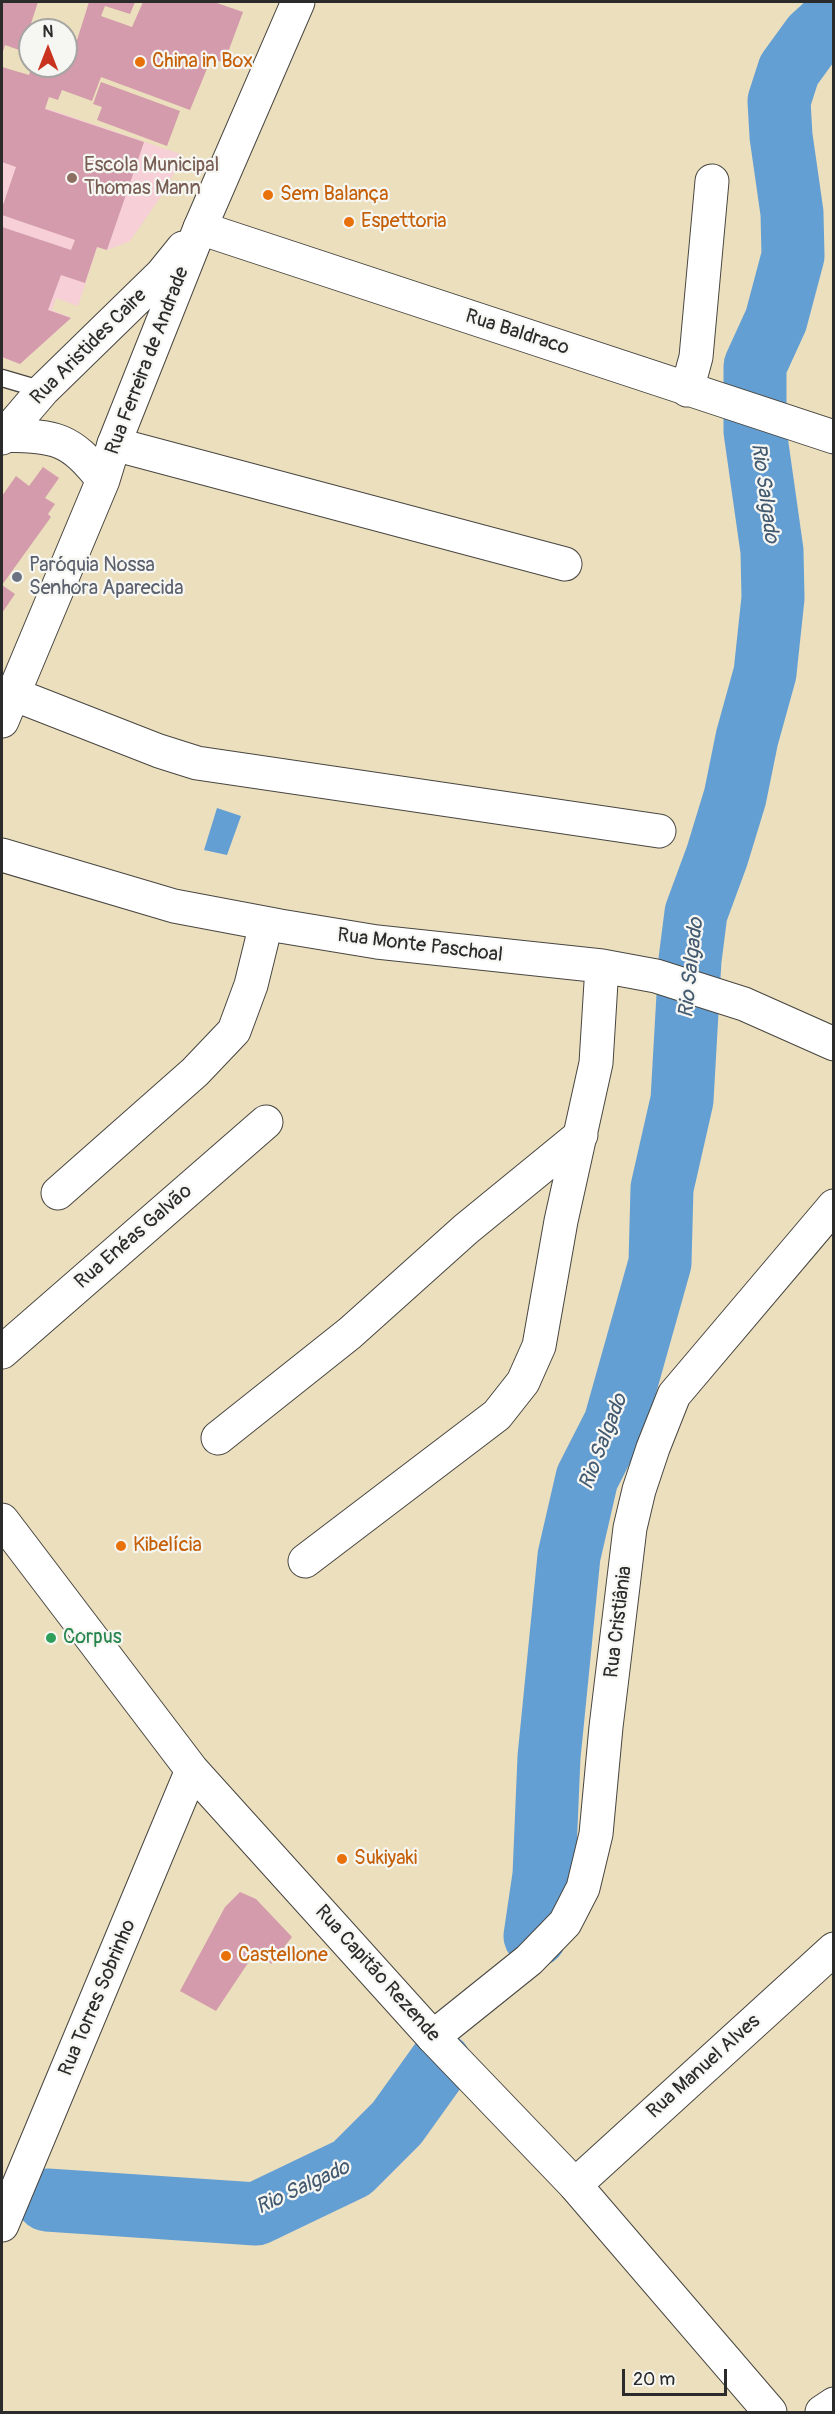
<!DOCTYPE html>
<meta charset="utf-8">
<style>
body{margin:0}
#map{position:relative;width:835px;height:2414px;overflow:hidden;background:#ecdfbd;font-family:Pangolin,sans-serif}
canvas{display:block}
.frame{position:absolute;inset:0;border:3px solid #2b2b2b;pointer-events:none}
.north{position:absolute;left:18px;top:18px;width:60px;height:60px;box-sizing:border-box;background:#f6f6f2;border:2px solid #a5a5a2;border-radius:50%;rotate:0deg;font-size:16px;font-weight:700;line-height:24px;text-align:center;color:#2b2b2b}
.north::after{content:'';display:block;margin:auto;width:21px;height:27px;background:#c8321e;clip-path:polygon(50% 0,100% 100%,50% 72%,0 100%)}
.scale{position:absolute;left:622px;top:2369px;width:105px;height:27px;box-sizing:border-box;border:3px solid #2b2b2b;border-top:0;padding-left:8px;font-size:18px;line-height:21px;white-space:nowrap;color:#2b2b2b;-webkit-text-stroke:4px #f6f6f2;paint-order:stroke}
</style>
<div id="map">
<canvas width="835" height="2414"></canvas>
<div class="frame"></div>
<div class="north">N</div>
<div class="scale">20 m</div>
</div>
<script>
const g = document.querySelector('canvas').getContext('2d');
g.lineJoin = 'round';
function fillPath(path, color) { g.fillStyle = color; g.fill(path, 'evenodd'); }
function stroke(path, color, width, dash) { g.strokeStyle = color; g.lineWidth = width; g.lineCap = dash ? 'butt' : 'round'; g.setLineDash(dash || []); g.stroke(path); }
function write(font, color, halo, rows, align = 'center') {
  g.font = font + ' Pangolin,sans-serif'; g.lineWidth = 4.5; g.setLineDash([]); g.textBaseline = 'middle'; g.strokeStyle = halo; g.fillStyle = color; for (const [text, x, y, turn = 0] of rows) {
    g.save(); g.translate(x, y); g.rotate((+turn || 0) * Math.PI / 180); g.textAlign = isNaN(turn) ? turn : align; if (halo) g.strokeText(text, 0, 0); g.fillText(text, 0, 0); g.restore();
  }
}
fillPath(new Path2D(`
 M2 95 55 111 183 155 166 189 130 241 107 250 97 247 78 306 56 298 52 310 71 318 20 364 2 357Z`), '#f6cfd7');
fillPath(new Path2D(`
 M818 2H833V42C816 59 792 76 788 102 787 111 790 122 792 131L804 134 802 203 805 204 810 245 804 244 802 267 776 339 781 342 769 384 749 377 759 328 763 327 764 312H768V304L771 303 773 280 782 279 787 243 778 240 771 127 749 119 796 28 805 31Z`), '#b2d983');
fillPath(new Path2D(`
 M217 808 241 816 227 855 204 850Z`), '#649fd4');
stroke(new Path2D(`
 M535 1936 544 1875 549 1757 569 1556 587 1478 615 1423 660 1263 662 1188 682 1100 690 960 696 913 717 856 735 797 747 738 765 673 773 598 772 551 755 431V366L776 320 793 256 792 213 781 136 779 101 789 70 813 37 834 18
 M47 2200 256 2214 352 2168 397 2123 440 2063`), '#649fd4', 63);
fillPath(new Path2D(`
 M2 2H38L22 51 5 45 2 55Z
 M89 2H135L130 14 105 6 101 16 132 27 143 2H214L243 12 224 63 198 53 211 59 190 110 101 77 92 101 62 90 58 100 49 97 45 109 144 142 107 250 97 247 85 283 61 275 48 310 71 318 20 364 2 357V227L71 250 75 240 2 215V208L16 167 2 162V67L29 75 32 66H66V55L72 56Z
 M101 82 180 111 167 146 97 120 102 107 93 104Z
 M43 467 59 478 45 498 55 504 48 514 51 517 2 585 15 594 2 613V496L16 476 29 486Z
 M240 1892 256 1899 292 1937 271 1964 258 1948 216 2011 180 1991 225 1907Z`), '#d39bab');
const service = new Path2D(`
 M2 378 43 390`);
const minor = new Path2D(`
 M200 228 834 437
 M687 390 696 357 712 181
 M114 444 565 564
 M13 694 159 751 197 763 659 831
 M2 855 174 906 280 926 377 942 602 966 656 976 744 1004 834 1044
 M58 1193 195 1072 234 1031 251 985 266 924
 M2 1352 266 1122
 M218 1438 350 1333 466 1229 581 1135
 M305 1561 497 1415 523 1382 539 1346 561 1221 596 1063 602 966
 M433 2037 529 1960 565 1923 583 1888 596 1834 606 1727 630 1528 639 1490 653 1448 674 1395 834 1206
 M575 2185 834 1949
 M822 2412 834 2404`);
const tertiary = new Path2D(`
 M4 435C57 437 69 437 103 480
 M2 438 43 390 162 274 183 248
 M2 721 103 480 114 444 200 228 298 2
 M2 1520 192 1770 433 2037 575 2185 770 2412
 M2 2225 192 1770`);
stroke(service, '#484641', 19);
stroke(minor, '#484641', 35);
stroke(tertiary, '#484641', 35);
stroke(service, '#fff', 16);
stroke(minor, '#fff', 33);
stroke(tertiary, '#fff', 33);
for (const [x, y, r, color] of [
 [140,62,6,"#e8710a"],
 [72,178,6,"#8d6e63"],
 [268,195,6,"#e8710a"],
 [349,222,6,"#e8710a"],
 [17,577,6,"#6b7280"],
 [121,1546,6,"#e8710a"],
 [51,1638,6,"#2e9e5b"],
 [342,1859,6,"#e8710a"],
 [226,1956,6,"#e8710a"]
]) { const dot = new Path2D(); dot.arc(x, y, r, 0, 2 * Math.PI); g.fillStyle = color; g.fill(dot); stroke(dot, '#f6f6f2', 2); }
write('20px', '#c56008', '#f6f6f2', [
 ["China in Box",152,62],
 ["Sem Balança",280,195],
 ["Espettoria",361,222],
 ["Kibelícia",133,1546],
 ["Sukiyaki",354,1859],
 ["Castellone",238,1956]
], 'left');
write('20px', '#785e54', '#f6f6f2', [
 ["Escola Municipal",84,166],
 ["Thomas Mann",84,189]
], 'left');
write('20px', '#2b2b2b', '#f6f6f2', [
 ["Rua Baldraco",517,333,18],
 ["Rua Aristides Caire",89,347,-45],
 ["Rua Ferreira de Andrade",148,361,-69],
 ["Rua Monte Paschoal",420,946,7],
 ["Rua Enéas Galvão",134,1237,-41],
 ["Rua Cristiânia",619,1622,-83],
 ["Rua Capitão Rezende",377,1974,48],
 ["Rua Torres Sobrinho",98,1998,-67],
 ["Rua Manuel Alves",704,2067,-42]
]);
write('20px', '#5b616d', '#f6f6f2', [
 ["Paróquia Nossa",29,566],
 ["Senhora Aparecida",29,589]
], 'left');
write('20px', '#27864d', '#f6f6f2', [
 ["Corpus",63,1638]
], 'left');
write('italic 21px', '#42596f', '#f6f6f2', [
 ["Rio Salgado",764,493,82],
 ["Rio Salgado",692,968,-84],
 ["Rio Salgado",604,1442,-69],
 ["Rio Salgado",303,2188,-25]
]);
</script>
